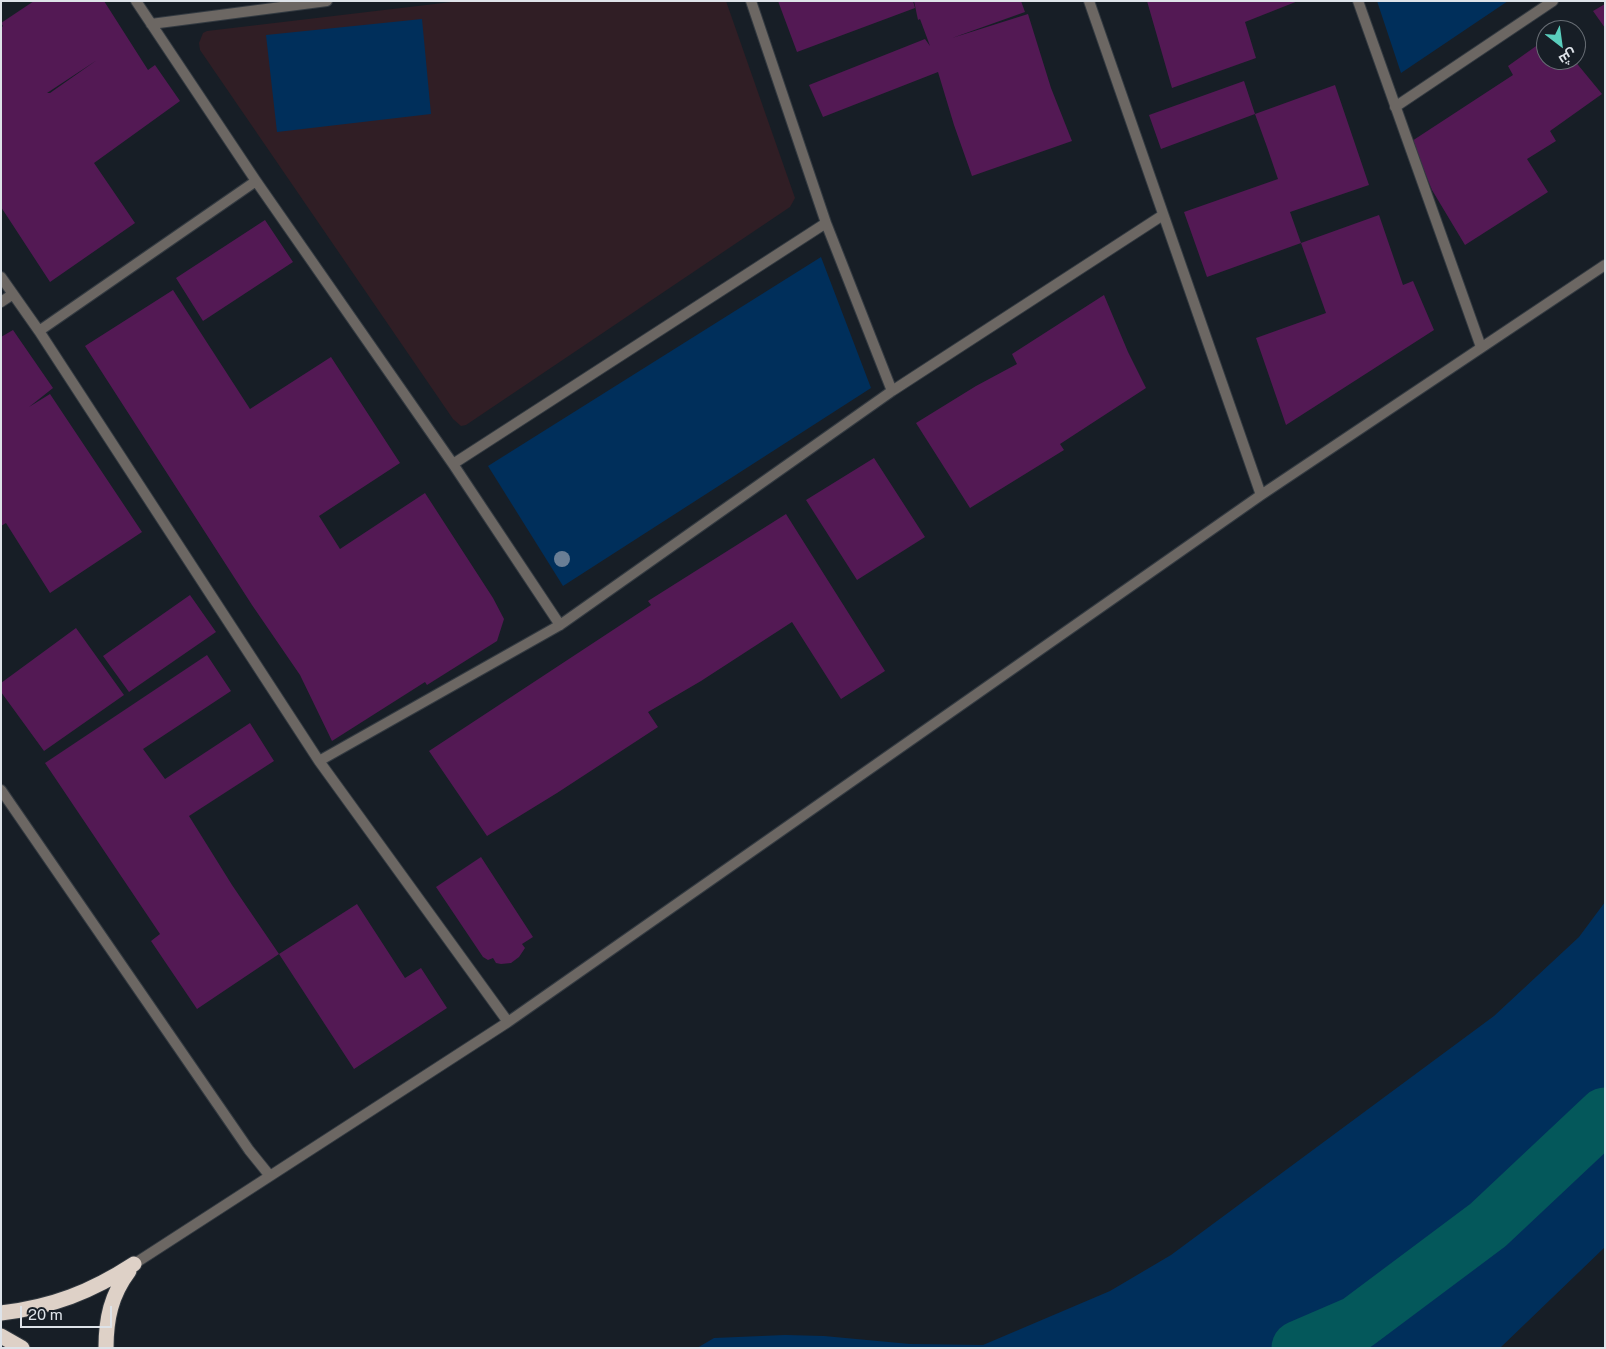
<!DOCTYPE html>
<meta charset="utf-8">
<style>
body{margin:0}
#map{position:relative;width:1606px;height:1349px;overflow:hidden;background:#171e26;font-family:"Public Sans",Cairo,sans-serif}
canvas{display:block}
.frame{position:absolute;inset:0;border:2px solid #dee3e9;pointer-events:none}
.north{position:absolute;left:1536px;top:20px;width:50px;height:50px;box-sizing:border-box;background:#171e26;border:1px solid #676d74;border-radius:50%;rotate:150deg;font-size:14px;font-weight:700;line-height:20px;text-align:center;color:#dee3e9}
.north::after{content:'';display:block;margin:auto;width:18px;height:22px;background:#5acebd;clip-path:polygon(50% 0,100% 100%,50% 72%,0 100%)}
.scale{position:absolute;left:20px;top:1306px;width:92px;height:22px;box-sizing:border-box;border:2px solid #dee3e9;border-top:0;padding-left:6px;font-size:15px;line-height:18px;white-space:nowrap;color:#dee3e9;-webkit-text-stroke:4px #171e26;paint-order:stroke}
</style>
<div id="map">
<canvas width="1606" height="1349"></canvas>
<div class="frame"></div>
<div class="north">ش</div>
<div class="scale">20 m</div>
</div>
<script>
const g = document.querySelector('canvas').getContext('2d');
g.lineJoin = 'round';
function fillPath(path, color) { g.fillStyle = color; g.fill(path, 'evenodd'); }
function stroke(path, color, width, dash) { g.strokeStyle = color; g.lineWidth = width; g.lineCap = dash ? 'butt' : 'round'; g.setLineDash(dash || []); g.stroke(path); }
fillPath(new Path2D(`
 M460 1H726L795 198 790 207 466 425 461 426 453 419 200 50 199 43 203 33 207 31Z`), '#301e25');
fillPath(new Path2D(`
 M1377 1H1508L1401 73Z
 M422 19 431 114 277 132 266 35Z
 M821 257 871 388 563 586 488 466Z
 M1605 902V1247L1500 1348H697L714 1338 785 1335 824 1336 910 1344 983 1345 1110 1291 1171 1255 1494 1016 1579 937Z`), '#002f5b');
stroke(new Path2D(`
 M1299 1348 1357 1323 1488 1225 1605 1115`), '#04585b', 55);
fillPath(new Path2D(`
 M34 1H104L148 70 155 65 180 101 94 163 135 223 50 282 1 207V28L3 26 1 23ZM97 60 50 93H47Z
 M778 1H913L915 8 797 52Z
 M914 1H1021L1025 12 952 38 1028 14 1051 88 1072 141 972 176 954 125 938 72 823 117 809 85 925 39 930 46 920 19 918 20Z
 M1147 1H1298L1245 22 1256 58 1172 88Z
 M1605 4V28L1593 11Z
 M1546 39V60H1574L1602 94 1550 131 1556 141 1527 159 1548 192 1465 245 1432 190 1412 141 1513 75 1508 66Z
 M1244 81 1255 114 1335 85 1369 185 1290 212 1301 243 1207 277 1184 212 1278 179 1267 147 1255 114 1161 149 1149 115Z
 M1379 215 1403 285 1413 281 1434 330 1286 425 1256 338 1326 313 1301 243Z
 M265 220 293 262 203 321 176 278Z
 M173 290 250 409 331 357 400 463 319 516 340 549 425 493 493 598 504 619 497 641 427 685 425 682 332 741 300 675 252 605 85 346Z
 M1104 295 1128 352 1146 388 1060 444 1064 450 970 508 916 423 976 386 1017 364 1012 354Z
 M13 330 53 388 29 407 50 394 142 532 50 593 6 523 1 526V337Z
 M874 458 925 537 857 580 806 500Z
 M786 514 885 671 841 699 792 622 701 681 648 712 658 727 557 793 487 836 429 751 651 605 648 601Z
 M190 595 216 632 129 692 103 656Z
 M76 628 124 695 44 751 1 692V683Z
 M207 655 231 691 143 749 165 779 250 723 274 761 189 816 232 885 279 954 197 1009 151 941 160 934 45 763Z
 M481 857 533 937 522 944 525 948 519 957 511 963 501 964 496 963 493 958 488 960 483 957 436 887Z
 M357 904 405 978 421 968 447 1008 354 1069 279 954Z`), '#531954');
const minor = new Path2D(`
 M136 1 256 181 453 464 560 625
 M751 1 826 223 892 391
 M1089 1 1261 495
 M1358 1 1481 347
 M151 24 327 1
 M1395 107 1553 1
 M1 277 39 331 319 761 508 1022
 M1 302 13 294
 M39 331 256 181
 M453 464 826 223
 M319 761 560 625 892 391 1163 215
 M1 790 249 1150 270 1176
 M134 1264 508 1022 1261 495 1605 265`);
const motorway = new Path2D(`
 M1 1313C52 1307 91 1292 134 1264
 M1 1336 22 1348
 M106 1348C106 1319 111 1295 129 1271`);
stroke(minor, '#333a41', 12);
stroke(motorway, '#333a41', 17);
stroke(minor, '#6c6763', 10);
stroke(motorway, '#ded1c7', 15);
g.fillStyle = '#6a7e95';
for (const [x, y] of [
 [562,559]
]) { g.beginPath(); g.arc(x, y, 8, 0, 2 * Math.PI); g.fill(); }
</script>
